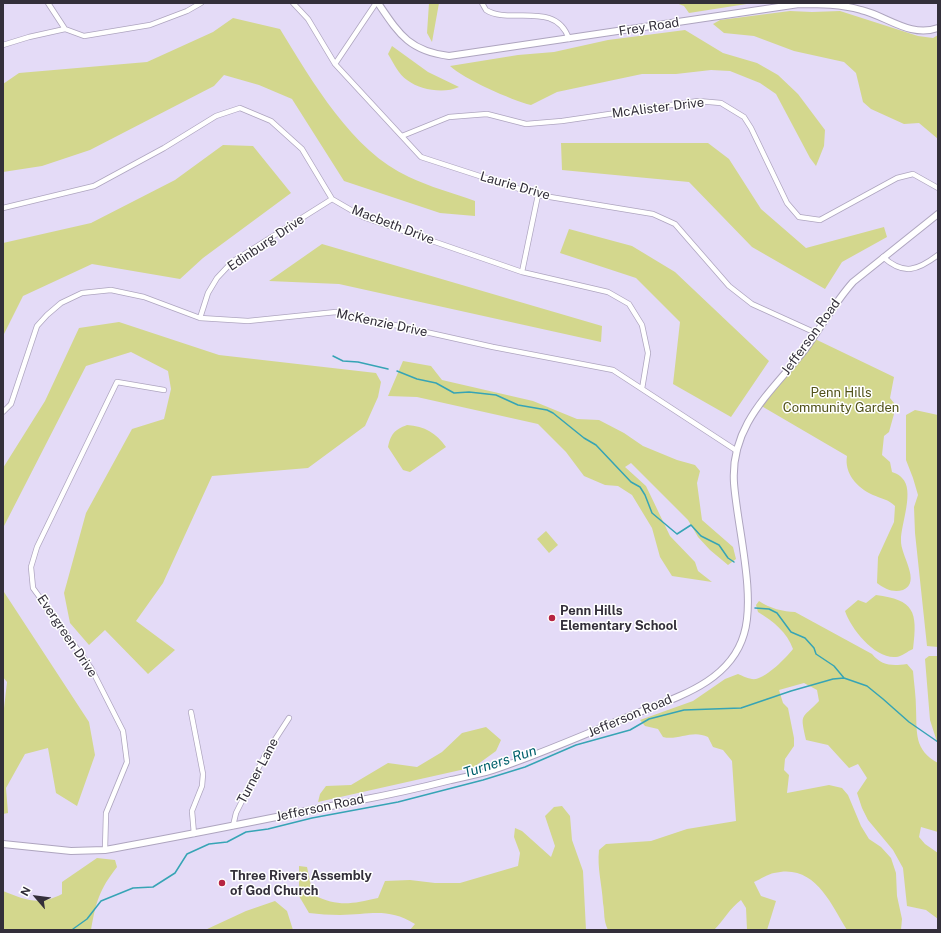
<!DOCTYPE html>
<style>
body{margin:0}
#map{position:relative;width:941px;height:933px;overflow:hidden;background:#e4dbf7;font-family:"Public Sans",sans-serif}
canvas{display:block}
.frame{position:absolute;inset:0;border:4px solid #332f3a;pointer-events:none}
.north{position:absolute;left:16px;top:877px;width:40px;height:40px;-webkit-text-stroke:3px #fff;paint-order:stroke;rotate:298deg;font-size:11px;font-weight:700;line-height:16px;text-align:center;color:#332f3a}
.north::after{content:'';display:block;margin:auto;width:14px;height:18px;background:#332f3a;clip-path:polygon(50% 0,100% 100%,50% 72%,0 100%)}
</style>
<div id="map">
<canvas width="941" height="933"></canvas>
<div class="frame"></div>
<div class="north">N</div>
</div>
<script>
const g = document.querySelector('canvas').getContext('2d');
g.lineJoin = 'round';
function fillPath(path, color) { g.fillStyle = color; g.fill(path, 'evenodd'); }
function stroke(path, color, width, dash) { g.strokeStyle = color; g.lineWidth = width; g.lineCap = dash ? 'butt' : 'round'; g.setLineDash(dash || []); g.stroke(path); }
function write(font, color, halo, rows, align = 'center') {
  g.font = font + ' "Public Sans",sans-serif'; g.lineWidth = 3; g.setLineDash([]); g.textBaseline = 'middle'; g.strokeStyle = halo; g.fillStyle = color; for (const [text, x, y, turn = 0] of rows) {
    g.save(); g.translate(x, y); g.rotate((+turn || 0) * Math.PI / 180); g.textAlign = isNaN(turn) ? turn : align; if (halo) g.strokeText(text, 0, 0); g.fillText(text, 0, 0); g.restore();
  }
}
fillPath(new Path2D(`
 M429 3H439L432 42 427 33Z
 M676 3H753L689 13 684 6Z
 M790 11 812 12 840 11 918 36 933 38 938 35V139L919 123 904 124 871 109 863 102 856 73 844 62 794 51 754 36 724 33 713 24 720 20Z
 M233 18 280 29C312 81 352 151 409 177 430 187 453 193 475 201V216L440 213 344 181 292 99 259 85 224 75 214 86 90 150 42 166 3 172V84L19 73 147 62 213 32Z
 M685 30 723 53 757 63 778 75 798 94 825 130 824 146 816 166 810 158 776 94 760 83 730 71 711 70 676 74H642L557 92 531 105C511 100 464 79 450 66L518 55 554 52 608 40Z
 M392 46 428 72 459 87C444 94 420 90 407 80 399 75 393 62 388 54Z
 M561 143H708L729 159 761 209 806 248 884 227 887 237 842 262 825 289 752 247 689 182 562 170Z
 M223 145 253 146 291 193 203 258 180 279 92 264 23 296 3 336V243L91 223 175 180Z
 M569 229 632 246 675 272 769 361 731 417 673 384 680 322 636 278 560 253Z
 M322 244 602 326 601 342 339 284 269 281Z
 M119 322 219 355 376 373 381 382 378 397 365 426 308 468 212 476 163 583 136 621 175 650 148 674 105 630 89 645 70 623 64 593 86 513 132 429 164 419 171 389 168 371 131 352 86 366 4 526V592L89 722 95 755 77 806 56 793 48 748 25 754 6 788 8 813 3 814V717L7 682 3 677V468L45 401 79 328Z
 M815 339 894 377 890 398 894 403V414L889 432 884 436 882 455 890 462 892 472C895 473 900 475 902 478 915 490 901 524 901 540 900 555 922 582 903 590 893 593 885 589 877 583L878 557 894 522 895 506C888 499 882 499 873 495 857 488 844 473 847 456L758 404Z
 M403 361 431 366 442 380 533 401 577 419 599 420 624 433 643 446 677 460 695 465 700 471 697 483 702 520 733 547 736 559 728 565 710 550 698 537 688 520 631 463 625 467 646 486 670 536 695 562 698 571 712 582 672 576 660 557 652 528 632 495 618 486 605 485 584 476 566 452 538 424 417 397 388 396Z
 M915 410 938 415V647L927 646 915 533 914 507 918 495 913 478 906 460V415Z
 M407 425C425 426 436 433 446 447L410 472 403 470 388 447C391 434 394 430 407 425Z
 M546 531 558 545 549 553 537 539Z
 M876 595C914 600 918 611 913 649 908 651 901 657 896 657 875 659 851 629 845 611L858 600 866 603Z
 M759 601C769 608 784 612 795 612L872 654C882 666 892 666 907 664L913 671C914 684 916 696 916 709 917 733 914 750 938 763V832L921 827 919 837 925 844 938 853V919L926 910 907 906 903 868 893 850 868 820 862 808 857 793 867 778 858 764 849 768 828 745 806 740C800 712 801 720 819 701L817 690 804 683 779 690 783 703 788 708 794 738V746L785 759 784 770 789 775 787 793 829 785 842 788 848 795 861 826 869 839 881 847 891 858 896 873 897 896 902 919 901 930H847C830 902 814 863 774 873 768 874 761 879 754 882L761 896 776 901 767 930H747L746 908 741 900C730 908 724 920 714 930H608C603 919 605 914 603 903 602 884 597 868 599 850L606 844 651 841 687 829 736 821 732 761 723 750 713 747 708 737C692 729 678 741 663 737L658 729 645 726 640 720 693 701 725 679 738 674C743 676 750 680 756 679 768 676 785 659 793 649 787 632 774 622 758 612L756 605Z
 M929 656H938V745L930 720 925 659Z
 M486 727 501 740 496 751 474 767 318 802 320 794 326 786 351 785 388 763 417 767 442 752 462 733Z
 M562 806 570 816 572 840 583 871 586 930H410L415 924C387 907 370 915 340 915 329 915 319 914 309 913L299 896V866L307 867 313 895C339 907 351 904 378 898L385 881 410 880 435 883H460L518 866 520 853 514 837 515 828 522 831 551 857 555 846 545 816 554 807Z
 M97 858 115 860 117 867C99 890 96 902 91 930H3V891C26 900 39 906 62 894V882Z
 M275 901 287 911 293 930H205L246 911Z`), '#d3d78d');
stroke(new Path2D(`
 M333 356 343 361 358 362 388 369
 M397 371 417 379 436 383 454 393 469 392 496 395 518 405 547 410 553 413 584 438 596 445 631 482 640 487 645 495 652 513 677 534 691 525 701 536 719 545 728 558 734 562
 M755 608 769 609 777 613 791 632 805 638 814 648 816 654 834 666 844 678
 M73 929 87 919 101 901 133 888 153 887 175 873 187 854 209 844 227 842 246 832 268 829 312 818 398 802 483 780 525 767 576 745 630 730 649 719 684 710 741 708 791 691 833 679 844 678 867 686 883 699 909 722 938 742`), '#36a4b5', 1.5);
const minor = new Path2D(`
 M48 3 65 29 84 36 150 25 187 11 201 3
 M293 3 308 19 335 64 421 157 538 195 653 214 675 224 729 286 752 304 816 333
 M482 3 486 10C509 25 556 0 569 39
 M3 45 29 37 65 29
 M335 64 376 3
 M402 136 449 117 487 114 526 124 562 121 698 101 721 103 744 117 751 128 787 203 799 217 820 220 897 178 913 174 938 188
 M3 208 94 186 164 148 216 116 240 108 271 121 302 149 332 199 363 217 522 272 608 292 629 304 642 325 648 353 642 389
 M883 257C904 276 918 270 938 255
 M522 272 538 195
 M200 318 208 293 217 278 232 262 332 199
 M3 412 11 404 37 326 47 315 61 303 82 293 111 290 144 297 200 318 248 321 336 312 493 347 613 370 737 451
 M191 712 203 774 202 786 192 811 194 834
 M233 826 236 813 265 755 289 718
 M105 850 106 813 127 762 123 731 91 668 33 588 31 567 37 547 117 382 164 390`);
const tertiary = new Path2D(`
 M378 3C399 34 409 51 449 56L799 4C820 4 841 4 861 10 887 16 910 38 938 28
 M3 844 71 851 105 850C189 835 272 818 356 801 388 795 420 788 451 780 465 777 480 774 493 770 538 755 581 736 625 718 669 699 729 686 744 634 756 595 737 525 734 483 730 423 774 390 806 348 822 326 835 302 853 282L938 214`);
stroke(minor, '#aea5bf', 6);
stroke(tertiary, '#aea5bf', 8);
stroke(minor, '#fff', 4.5);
stroke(tertiary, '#fff', 6);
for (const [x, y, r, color] of [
 [552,618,4,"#b62441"],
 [222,883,4,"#b62441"]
]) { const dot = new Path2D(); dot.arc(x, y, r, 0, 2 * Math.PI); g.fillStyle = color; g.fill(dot); stroke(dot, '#fff', 1.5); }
write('13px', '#332f3a', '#fff', [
 ["Frey Road",649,27,-9],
 ["McAlister Drive",658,108,-7],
 ["Laurie Drive",515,186,16],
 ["Macbeth Drive",393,225,21],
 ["Edinburg Drive",266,243,-34],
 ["McKenzie Drive",382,323,12],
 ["Jefferson Road",811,337,-54],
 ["Evergreen Drive",67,636,56],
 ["Jefferson Road",630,716,-23],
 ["Turner Lane",258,771,-62],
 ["Jefferson Road",320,808,-12]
]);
write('13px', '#515219', '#fff', [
 ["Penn Hills",841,393],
 ["Community Garden",841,408]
]);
write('bold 13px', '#332f3a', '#fff', [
 ["Penn Hills",560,611],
 ["Elementary School",560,626],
 ["Three Rivers Assembly",230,876],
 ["of God Church",230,891]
], 'left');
write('italic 14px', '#00606c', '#fff', [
 ["Turners Run",500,762,-18]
]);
</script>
